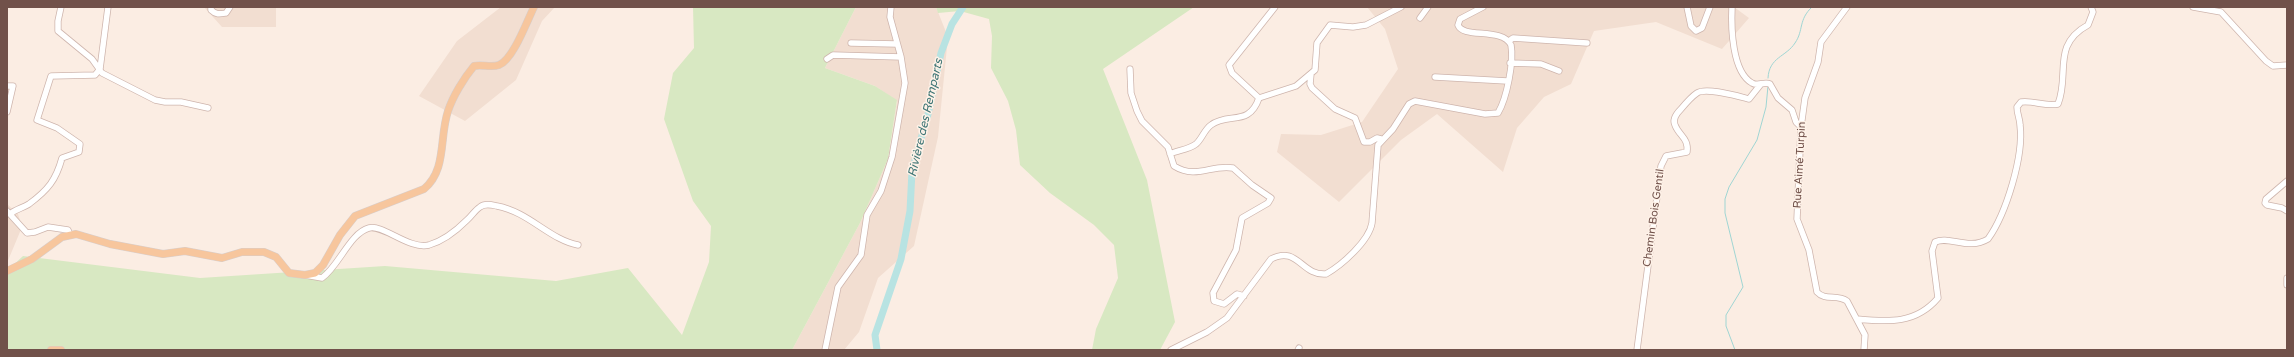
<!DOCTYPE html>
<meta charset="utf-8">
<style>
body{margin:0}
#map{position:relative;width:2294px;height:357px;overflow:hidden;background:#fbede3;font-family:"Varela Round",sans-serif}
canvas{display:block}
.frame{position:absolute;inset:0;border:8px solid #71514a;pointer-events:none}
</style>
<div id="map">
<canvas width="2294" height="357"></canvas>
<div class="frame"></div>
</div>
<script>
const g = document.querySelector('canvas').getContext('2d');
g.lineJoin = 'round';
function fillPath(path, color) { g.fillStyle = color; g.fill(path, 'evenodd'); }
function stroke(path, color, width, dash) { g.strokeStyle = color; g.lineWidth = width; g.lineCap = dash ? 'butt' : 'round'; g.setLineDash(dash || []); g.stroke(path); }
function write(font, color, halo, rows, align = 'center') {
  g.font = font + ' "Varela Round",sans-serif'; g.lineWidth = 3; g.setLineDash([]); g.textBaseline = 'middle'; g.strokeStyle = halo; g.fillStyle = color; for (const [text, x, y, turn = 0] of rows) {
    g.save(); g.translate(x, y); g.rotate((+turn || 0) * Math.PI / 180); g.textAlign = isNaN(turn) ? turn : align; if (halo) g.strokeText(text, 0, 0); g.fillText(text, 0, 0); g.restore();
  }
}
fillPath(new Path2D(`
 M204 7H276V27H222Z
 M501 7H555L542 21 516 80 465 121 419 96 457 41Z
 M856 7H936L948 37 938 137 914 246 878 278 859 332 844 350H792L860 223 888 159 897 101 875 86 825 68Z
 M1367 7H1734L1749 18 1722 49 1656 22 1594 31 1571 84 1544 97 1517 128 1503 172 1437 114 1401 140 1339 202 1277 152 1281 134 1321 135 1362 122 1398 69 1385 29Z
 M7 204 18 214 22 227 7 263Z`), '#f2ded1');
fillPath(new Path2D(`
 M693 7H856L825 68 875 86 897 100 888 159 860 223 792 350H7V271L23 256 200 278 385 266 556 281 628 268 682 335 709 262 711 226 693 201 664 119 673 73 694 48Z
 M936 7H1194L1103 69 1147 180 1175 322 1160 350H1092L1096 329 1118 278 1114 245 1094 225 1050 193 1020 165 1016 130 1008 101 991 68 992 36 989 19 960 11 938 13Z`), '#d8e8c2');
stroke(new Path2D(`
 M1768 78C1769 57 1786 57 1795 43 1804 30 1798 20 1812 7
 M1735 350 1726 326V315L1743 287 1725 213V199L1729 187 1757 140 1766 107 1768 86`), '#9fd5d3', 1);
stroke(new Path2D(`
 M877 350 875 335 901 259 910 211 912 171 928 114 941 53 952 24 963 7`), '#b8e3e2', 7);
const minor = new Path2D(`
 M61 7 58 21V31L92 59 102 73 155 100 165 102H181L208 108
 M211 7V10C216 15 220 14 226 13L230 7
 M1687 7 1691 26 1696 31 1702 28 1710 7
 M1732 7C1731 27 1732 72 1752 83 1758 87 1764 81 1770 84L1778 98 1792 110 1796 122 1801 127
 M1847 7 1821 42 1818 62 1805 98 1801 127 1797 219 1809 250 1817 292C1825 301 1837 294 1847 301L1865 335 1864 350
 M2193 7 2221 12 2266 61 2273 66 2287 65
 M1420 18 1428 7
 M1509 41 1513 38 1587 43
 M851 43 896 44
 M827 59 833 55 901 57
 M1510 63 1541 64 1559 71
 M1130 69 1131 93 1137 111 1142 121 1168 147 1174 166C1197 180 1211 164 1233 168L1252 185 1271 198 1268 203 1242 218 1236 250 1213 293 1214 301 1224 304 1237 294 1244 296
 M1311 74 1310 84 1312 88 1335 109 1355 118 1364 142H1370L1377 138 1381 139
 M1435 77 1507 81
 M7 86H13L7 112
 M1259 98 1296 86 1315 70 1317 43 1330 25 1353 27 1366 25 1401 7
 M1259 98 1232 73 1229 65 1275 7
 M1170 154C1178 150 1188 150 1196 144 1202 139 1204 130 1211 125 1229 112 1249 127 1259 98
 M2287 181 2266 199 2265 203 2267 205 2282 208 2287 211
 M7 211 27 233 35 232 48 227 68 230 70 235
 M10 214C16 209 23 208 29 204 48 190 56 180 62 158L79 152 80 144 57 128 37 120 51 76 95 75 100 69 108 7
 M305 275 322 278C339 266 350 233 369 228 383 224 409 250 429 245 443 241 458 229 467 220 472 216 475 210 480 207 485 203 492 205 497 206 529 212 550 240 578 245
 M2287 278V285
 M1857 319C1889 322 1916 324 1938 298L1932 251 1935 242C1949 235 1968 251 1988 239 2006 214 2024 156 2020 125 2020 119 2017 114 2017 107L2021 102C2033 100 2046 107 2058 104 2070 75 2051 45 2088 25L2093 12 2091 7
 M825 350 838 287 861 255 867 215 881 191 892 157 905 83 901 57 890 17 891 7
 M1171 350 1207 332 1227 318 1271 259C1298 245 1301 276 1326 274 1342 265 1369 241 1372 223L1378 145 1393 129 1409 104 1415 101 1485 114 1498 113C1507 98 1514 61 1511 45 1502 27 1463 39 1458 25L1460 19 1483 7
 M1298 350 1299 348
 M1637 350 1661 166 1666 156 1687 152C1689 138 1679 136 1675 125 1672 119 1677 113 1681 109 1686 103 1691 97 1697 93 1706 87 1737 96 1749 99L1761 84`);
const major = new Path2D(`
 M7 271 32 259 62 237 76 234 110 244 163 254 185 251 222 258 242 252H264L276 257 289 273 305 275 315 273 323 265 340 235 355 216 424 189C447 170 439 138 448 111 453 96 464 78 474 66 482 64 491 68 499 65 513 60 527 21 534 7
 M51 350H61`);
stroke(minor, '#ceb5ad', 7);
stroke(major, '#d7cecc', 8);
stroke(minor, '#fff', 5.5);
stroke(major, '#f7c69d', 7);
write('11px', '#71514a', '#fef2e8', [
 ["Rue Aimé Turpin",1800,165,-87],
 ["Chemin Bois Gentil",1654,218,-82]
]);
write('italic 12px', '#3f7676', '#fef2e8', [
 ["Rivière des Remparts",926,118,-77]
]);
</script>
